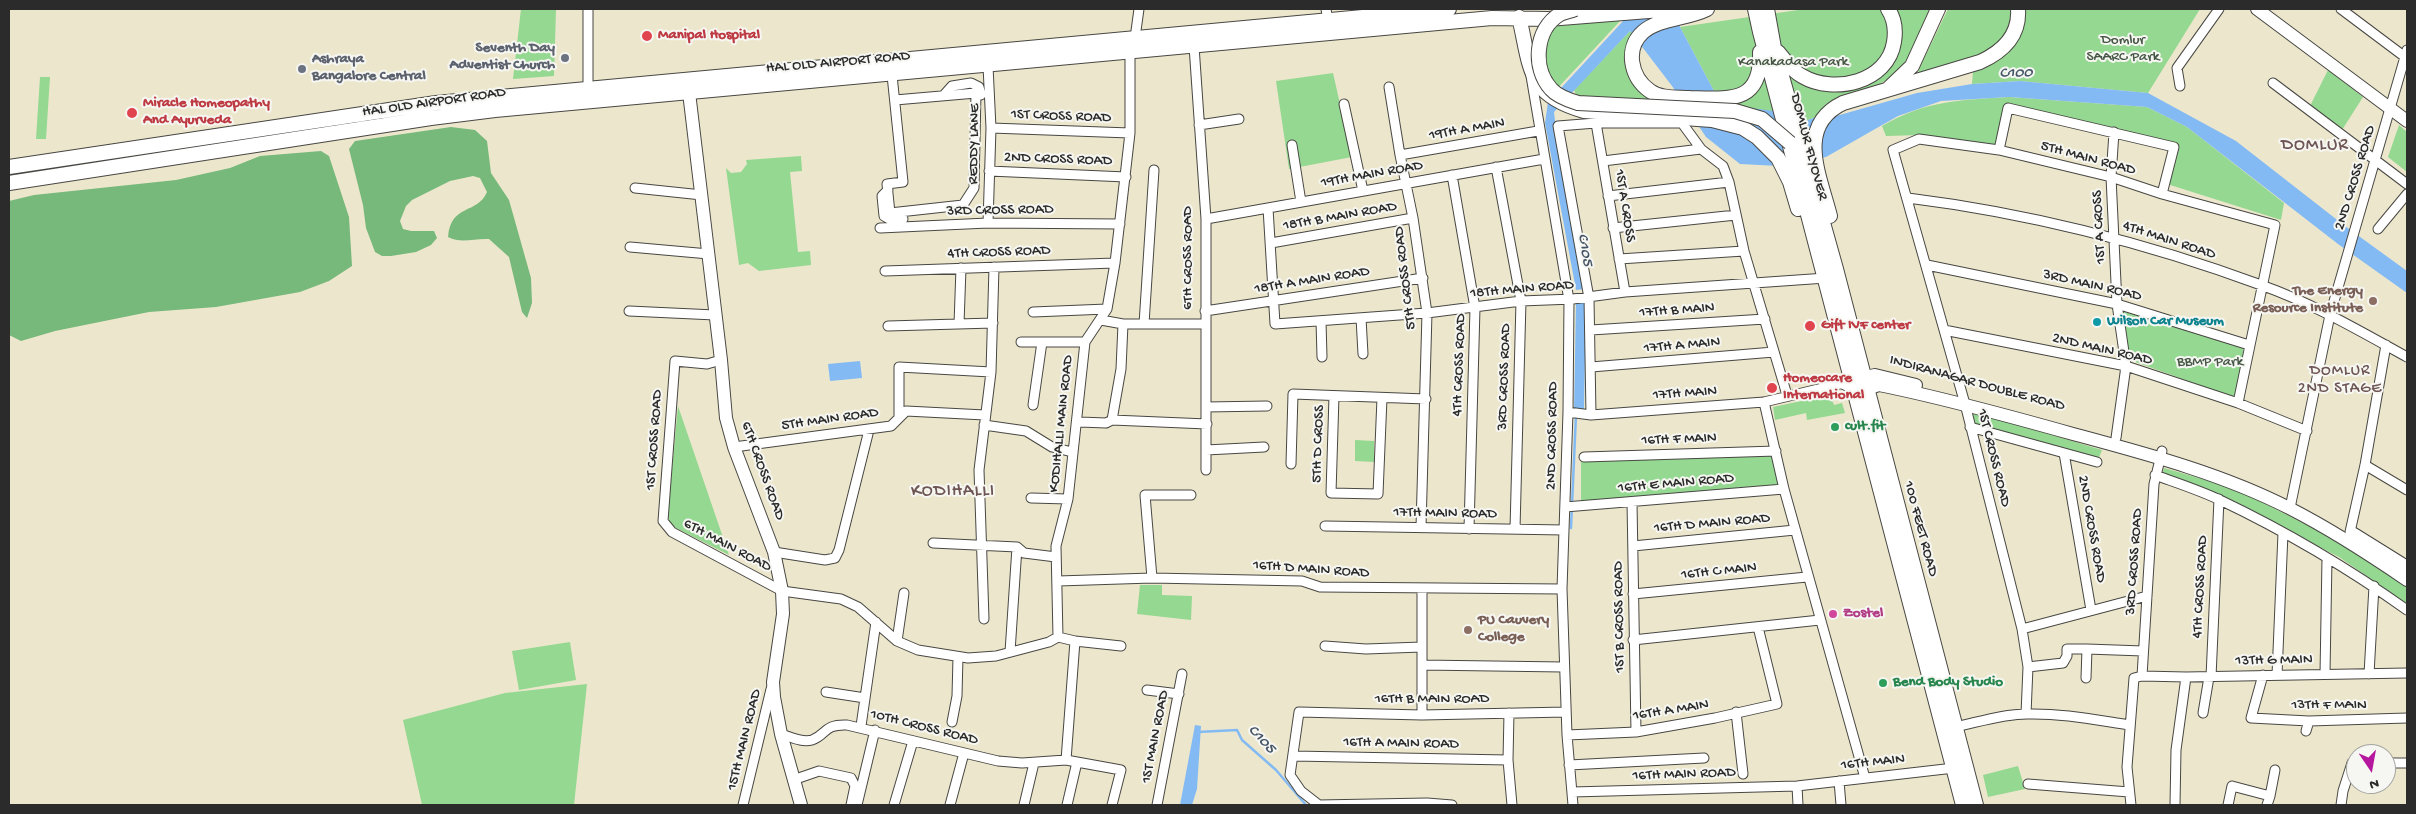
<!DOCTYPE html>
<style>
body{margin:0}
#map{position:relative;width:2416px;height:814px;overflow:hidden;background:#ece7cc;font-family:"Gochi Hand",sans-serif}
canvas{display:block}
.frame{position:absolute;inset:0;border:10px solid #2b2b2b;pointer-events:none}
.north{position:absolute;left:2346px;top:744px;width:50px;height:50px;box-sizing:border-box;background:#f6f6f2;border:1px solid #a5a5a2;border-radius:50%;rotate:168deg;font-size:14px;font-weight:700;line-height:20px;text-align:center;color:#2b2b2b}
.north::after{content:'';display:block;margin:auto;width:18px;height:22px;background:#b5179e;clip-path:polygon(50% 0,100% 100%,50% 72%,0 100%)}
</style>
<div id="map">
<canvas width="2416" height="814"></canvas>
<div class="frame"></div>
<div class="north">N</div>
</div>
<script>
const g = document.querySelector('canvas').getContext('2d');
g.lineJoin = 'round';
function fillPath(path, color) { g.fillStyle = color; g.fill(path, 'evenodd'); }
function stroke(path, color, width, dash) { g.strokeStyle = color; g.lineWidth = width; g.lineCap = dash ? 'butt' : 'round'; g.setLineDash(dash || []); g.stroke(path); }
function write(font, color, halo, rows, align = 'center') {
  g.font = font + ' "Gochi Hand",sans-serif'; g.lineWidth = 4; g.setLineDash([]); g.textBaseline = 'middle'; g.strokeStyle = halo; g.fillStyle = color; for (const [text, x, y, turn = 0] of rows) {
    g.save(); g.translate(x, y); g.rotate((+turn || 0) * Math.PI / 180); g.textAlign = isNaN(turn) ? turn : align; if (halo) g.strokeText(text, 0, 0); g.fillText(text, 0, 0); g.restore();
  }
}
fillPath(new Path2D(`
 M521 9H556L554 76 513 79Z
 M1805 9H1932L1902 69 1880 84 1826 104 1816 117 1786 128 1736 106 1714 91 1680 27Z
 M1948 9H2200L2148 93 2020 81 1972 84 1973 71 1932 83 1918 71Z
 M1621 20 1555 91 1536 55 1537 28Z
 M1630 31 1634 35 1626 51 1660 102 1577 97 1574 90Z
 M2328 70 2363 97 2342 130 2310 106Z
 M1333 73 1352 157 1289 169 1276 81Z
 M40 77H50L46 139H36Z
 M2009 97 2147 107 2187 127 2284 203 2281 220 2167 184 2177 145 2007 106 1995 148 1920 135 1886 136 1882 126C1926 100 1961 100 2009 97Z
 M2399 125 2407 132V172L2388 157Z
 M801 156 802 171 790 172 798 252 810 251 811 265 759 271 748 263 739 265 726 168 731 173 741 172 747 164 746 160Z
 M2122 311 2244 348 2235 398 2130 360Z
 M1830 395 1834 405 1842 403 1845 413 1807 420 1806 413 1775 420 1773 407Z
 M678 406 729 555 676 528 669 522 668 512Z
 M1971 411 2102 450 2098 460 1976 425Z
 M1355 440 1374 441V462L1355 461Z
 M1772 455 1778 487 1581 502V458Z
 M2164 468 2234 488 2346 545 2407 584V604L2339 557 2227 500 2162 475Z
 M1140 585H1162V595L1192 596 1191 620 1137 614Z
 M570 642 576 680 519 690 512 651Z
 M587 684 574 805H422L403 720 505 693Z
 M2018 766 2025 789 1988 797 1983 775Z`), '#94d891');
fillPath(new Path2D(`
 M451 127 475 130 487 141 491 173 509 200 531 278 532 303 527 318 522 312 509 257 489 239C474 238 462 244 448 237 451 203 477 215 487 192L480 178 473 176 450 181 412 200 406 206 400 221 403 229 411 231H434L437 238 431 245 416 252 391 256H382L375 252 366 228 363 205 349 149 355 141Z
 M321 151 329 156 349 217 352 266 329 281 300 292 216 307 149 312 55 331 21 341 9 335V201L34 195 176 180 230 168 260 156Z`), '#77b87b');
fillPath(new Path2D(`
 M1623 9H1676L1680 27 1714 91 1736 106 1774 111 1786 128 1816 117 1836 116 1917 93 1972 84 2020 81 2148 93 2236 141 2345 226 2407 271V293L2338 244 2187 127 2147 107 2009 97 1941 101 1898 116 1826 157 1779 166 1740 164 1706 137 1672 86 1630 31 1554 112 1559 156 1585 289 1576 290 1545 123 1548 102 1624 20Z
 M1576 302H1586L1584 409 1574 410Z
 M860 361 862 378 830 381 828 364Z
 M1195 725 1201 726 1197 789 1192 805H1180Z`), '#84baf3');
stroke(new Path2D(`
 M1571 528 1576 415
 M1198 732 1237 730 1242 740 1276 770 1306 805`), '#84baf3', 2.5);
const street = new Path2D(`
 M1326 9 1328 21
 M2341 9 2405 57
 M1135 38 1139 9
 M1194 46 1206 219V470
 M892 75 903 182 887 184 890 213 963 205 974 188 976 93 895 100
 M1531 76 1569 300 1568 412 1562 589 1567 735 1573 805
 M2273 83 2407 184
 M2180 86 2177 68 2219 9
 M1389 87 1400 155 1413 218 1427 313 1421 527
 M588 89V9
 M944 95 952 86 971 83 979 87 981 95
 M1344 104 1363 191
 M1596 123 1625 292
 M1199 125 1239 119
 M991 128 1130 133
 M2114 132 2111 177 2117 304 2126 366 2116 438
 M1292 145 1301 202
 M1999 150 2008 108 2174 147 2162 194
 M1400 155 1538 131
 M1603 161 1701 149
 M1496 167 1521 301 1515 529
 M989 171 1126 177
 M1452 175 1475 308 1469 529
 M635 188 702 195
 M888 190 882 196 884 216 891 220 903 219
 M1608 196 1729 182
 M1908 198C2028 213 2147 243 2261 285 2312 303 2360 331 2407 357
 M1268 208 1275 324 1427 313 1521 301 1573 299 1625 292 1826 278
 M1206 219 1544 159
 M988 223 991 128 988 66
 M880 228 988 223 1120 224
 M1613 228 1736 215
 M2378 229 2407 194
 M1271 243 1413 218
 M630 247 709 254
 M1619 259 1744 251
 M1927 265 2117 304 2249 345
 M885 271 1115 263
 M629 311 715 315
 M1205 311 1423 278
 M1033 312 1107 309
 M1361 318 1363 354
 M1101 320 1123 324H1205
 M1321 321 1322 357
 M959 324 961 268
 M1144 324 1154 170
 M888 326 993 323
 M1591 330 1765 319
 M1944 330 2126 366 2238 403 2307 431
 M1021 342H1085
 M721 360 707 364 675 361 663 521 672 532 782 591 841 599 858 607 897 641 918 650 968 658 996 656 1049 642 1058 637
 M1591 367 1774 352
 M1334 396 1331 493 1378 494 1382 398
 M1764 402 1784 489 1865 778
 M1033 405 1042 342
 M1206 407 1267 406
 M1568 412 1591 415 1764 402 1844 383
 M1591 415 1589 298 1558 126 1596 123H1682L1701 149 1723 166 1729 182 1744 251 1787 395
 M899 418V367L991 372
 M1112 420 1121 369 1123 324
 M1076 424 1080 422 1106 423 1112 420 1207 424
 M984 425 1026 431 1052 447 1072 452
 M1970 427 2097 462
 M734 447 891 426 906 411 985 415
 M1206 450 1264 447
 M2064 453 2091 610
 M1584 457 1776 451
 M1291 464 1293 394 1426 399
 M2365 465 2407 490
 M2155 475C2177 483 2199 490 2220 500 2285 531 2348 568 2407 610
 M1031 498 1068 499
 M1632 502 1636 732
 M1565 507 1784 489
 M2290 508 2330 315 2407 50
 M1325 526 1564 530
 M2350 532 2365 465 2386 345
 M933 543 1017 547 1024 553 1056 557
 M1633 546 1795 530
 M774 552 825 560 835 558 839 550 869 430
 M1152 578 1145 495H1191
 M1058 581 1152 578 1302 581 1320 587 1562 589
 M1633 594 1807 577
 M984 619 979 470 991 372 994 267
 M2022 629 2147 596
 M1633 640 1820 620
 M897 641 904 593
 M1075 641 1121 646
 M1325 646 1366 649 1422 647
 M1010 652 1017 547
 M1422 665 1563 667
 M2028 667 2063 663 2067 656V649H2087
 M2325 674 2327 558
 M2369 674 2374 586
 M2263 675 2251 718 2309 721 2407 718
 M2277 675 2283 533
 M2142 676 2154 484 2162 451
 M2211 677 2219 499
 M2086 678 2087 649 2143 651
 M1147 690 1179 694
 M826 692 865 698
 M1736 712 1743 774
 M1509 713 1508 760 1512 805
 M2203 713 2209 677
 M2026 714 2028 667 2022 629 1965 404 1893 150 1919 139 1999 150 2111 177 2162 194 2275 225 2238 403
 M1422 715V590
 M952 722 957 696 958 657
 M861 726 876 622
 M1955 727C1979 722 2003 714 2027 714 2061 713 2096 720 2130 725
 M2306 731 2309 721
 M781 734C791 737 802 743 812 740 827 735 823 724 847 725L998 761 1022 763 1066 760 1121 770 1112 805
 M1567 735 1636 732 1715 718 1777 704 1758 627
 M1293 756 1508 760
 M1066 760 1075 641 1058 637 1056 546 1068 499 1085 342 1107 309 1115 263 1130 133V53
 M2386 763H2407
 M1569 765 1704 758
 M793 780 819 771 851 778 855 786 851 805
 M1839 781 1841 805
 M2028 784 2129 792
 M1797 786 1798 805
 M1572 792 1797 786 1954 768
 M2270 796 2275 770
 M743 805 771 689
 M857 805 875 730
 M894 805 913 741
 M950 805 964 753
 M1024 805 1034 763
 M1067 805 1077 762
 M1157 805 1182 674
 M1318 805 1427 803 1452 805
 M1319 805 1301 791 1290 775 1299 712 1422 715 1566 712
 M2131 805 2127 767 2134 678 2142 676 2186 677 2407 673
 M2175 805 2176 750 2186 677
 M2228 805 2232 786 2270 796 2267 805
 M2341 805 2343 791 2352 763`);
const secondary = new Path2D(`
 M2257 9 2407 121
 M688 84 721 360 726 418 734 447 774 552 782 591 783 614 773 682 774 697 781 734 801 805
 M1855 379 1875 375 1916 385
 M1844 383C1856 390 1866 390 1879 385 1944 398 2009 416 2073 434 2147 454 2223 474 2291 509 2332 530 2369 554 2407 580
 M2354 534 2407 567`);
const primary = new Path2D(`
 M1707 9C1687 19 1659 18 1643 32 1625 48 1630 77 1650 91 1661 99 1677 97 1690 98 1731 99 1762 103 1760 52
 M1755 9 1760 32 1963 805
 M1767 9 1774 48 1836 269 1976 805
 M1519 17C1531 67 1526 95 1584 111L1712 120 1743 128 1757 137 1778 158 1790 182 1798 209
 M1778 52C1785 60 1792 71 1802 76 1834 95 1888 82 1894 42 1896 30 1894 18 1888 9
 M1889 88 1912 66 1938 9
 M9 167 436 103 1449 9
 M9 183 431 118 495 110 1492 18 1548 19 1674 9
 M1830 216C1820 176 1795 126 1843 103L1980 62C2002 52 2020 36 2018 9`);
stroke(street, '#484743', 11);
stroke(secondary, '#484743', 14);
stroke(primary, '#484743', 16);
stroke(street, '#fff', 9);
stroke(secondary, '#fff', 12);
stroke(primary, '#fff', 14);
const primaryBridge = new Path2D(`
 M1575 9C1570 11 1564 12 1560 14 1535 29 1532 68 1551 89 1557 96 1568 100 1578 103L1735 111 1762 119 1790 143`);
stroke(primaryBridge, '#484743', 16, []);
stroke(primaryBridge, '#fff', 14);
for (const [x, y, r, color] of [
 [647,36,6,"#e0444e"],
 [565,58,5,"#6b7280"],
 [302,69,5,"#6b7280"],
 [132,113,6,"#e0444e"],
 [2373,301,5,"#8d6e63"],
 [2097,322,5,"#0f9aa8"],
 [1810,326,6,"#e0444e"],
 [1772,388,6,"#e0444e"],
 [1835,427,5,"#2e9e5b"],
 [1833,614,5,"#d1479c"],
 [1468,630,5,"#8d6e63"],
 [1883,683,5,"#2e9e5b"]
]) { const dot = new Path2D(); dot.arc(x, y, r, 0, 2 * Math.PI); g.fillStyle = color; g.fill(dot); stroke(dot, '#f6f6f2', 2); }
write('bold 15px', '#be3a42', '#f6f6f2', [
 ["Manipal Hospital",658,36],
 ["Miracle Homeopathy",143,104],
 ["And Ayurveda",143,121],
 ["Gift IVF center",1821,326],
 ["Homeocare",1783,379],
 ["International",1783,396]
], 'left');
write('15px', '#455644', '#f6f6f2', [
 ["Domlur",2123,41],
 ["SAARC Park",2123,58],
 ["Kanakadasa Park",1793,63],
 ["BBMP Park",2210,363]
]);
write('bold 15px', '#5b616d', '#f6f6f2', [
 ["Seventh Day",555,49],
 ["Adventist Church",555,66],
 ["Ashraya",312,60,"left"],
 ["Bangalore Central",312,77,"left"]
], 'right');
write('15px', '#2b2b2b', '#f6f6f2', [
 ["HAL OLD AIRPORT ROAD",838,63,-5],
 ["HAL OLD AIRPORT ROAD",434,103,-8],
 ["1ST CROSS ROAD",1061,117,2],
 ["19TH A MAIN",1467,130,-10],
 ["REDDY LANE",975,144,-89],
 ["DOMLUR FLYOVER",1808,147,75],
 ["5TH MAIN ROAD",2088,159,15],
 ["2ND CROSS ROAD",1058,160,2],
 ["19TH MAIN ROAD",1372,175,-10],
 ["2ND CROSS ROAD",2356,178,-73],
 ["1ST A CROSS",1624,206,81],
 ["3RD CROSS ROAD",1000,211,-1],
 ["18TH B MAIN ROAD",1340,217,-10],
 ["1ST A CROSS",2100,227,-93],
 ["4TH MAIN ROAD",2169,241,18],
 ["4TH CROSS ROAD",999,253,-2],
 ["6TH CROSS ROAD",1189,258,-90],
 ["5TH CROSS ROAD",1406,278,-97],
 ["18TH A MAIN ROAD",1312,281,-9],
 ["3RD MAIN ROAD",2092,286,13],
 ["18TH MAIN ROAD",1522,290,-5],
 ["17TH B MAIN",1677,311,-4],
 ["17TH A MAIN",1682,346,-5],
 ["2ND MAIN ROAD",2102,350,13],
 ["4TH CROSS ROAD",1460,365,-88],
 ["3RD CROSS ROAD",1505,377,-88],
 ["INDIRANAGAR DOUBLE ROAD",1977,384,15],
 ["17TH MAIN",1685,394,-4],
 ["5TH MAIN ROAD",830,420,-8],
 ["KODIHALLI MAIN ROAD",1062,424,-84],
 ["2ND CROSS ROAD",1553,436,-89],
 ["1ST CROSS ROAD",655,440,-86],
 ["16TH F MAIN",1679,440,-2],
 ["5TH D CROSS",1319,444,-88],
 ["1ST CROSS ROAD",1993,458,76],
 ["6TH CROSS ROAD",762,471,70],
 ["16TH E MAIN ROAD",1676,484,-5],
 ["17TH MAIN ROAD",1445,514,1],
 ["16TH D MAIN ROAD",1712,524,-5],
 ["100 FEET ROAD",1920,529,75],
 ["2ND CROSS ROAD",2091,529,80],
 ["6TH MAIN ROAD",727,546,28],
 ["3RD CROSS ROAD",2135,562,-86],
 ["16TH D MAIN ROAD",1311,570,4],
 ["16TH C MAIN",1719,572,-6],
 ["4TH CROSS ROAD",2201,587,-87],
 ["1ST B CROSS ROAD",1620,617,-91],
 ["13TH G MAIN",2274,661,-1],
 ["16TH B MAIN ROAD",1432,700],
 ["13TH F MAIN",2329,706],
 ["16TH A MAIN",1671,711,-9],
 ["10TH CROSS ROAD",924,728,14],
 ["1ST MAIN ROAD",1156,737,-79],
 ["15TH MAIN ROAD",745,740,-76],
 ["16TH A MAIN ROAD",1401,744,1],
 ["16TH MAIN",1873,763,-6],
 ["16TH MAIN ROAD",1684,775,-2]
]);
write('bold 15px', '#785e54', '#f6f6f2', [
 ["The Energy",2363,292],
 ["Resource Institute",2363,309],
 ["PU Cauvery",1478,621,"left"],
 ["College",1478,638,"left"]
], 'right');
write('bold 15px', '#0d838f', '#f6f6f2', [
 ["Wilson Car Museum",2107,322]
], 'left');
write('bold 15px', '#27864d', '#f6f6f2', [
 ["cult.fit",1845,427],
 ["Bend Body Studio",1893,683]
], 'left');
write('bold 15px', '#b23c85', '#f6f6f2', [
 ["Zostel",1843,614]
], 'left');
write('italic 16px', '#465667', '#f6f6f2', [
 ["C100",2016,74,-1],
 ["C105",1584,250,80],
 ["C105",1261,740,47]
]);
g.letterSpacing = '1px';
write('16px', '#6e5654', '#f6f6f2', [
 ["DOMLUR",2340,372],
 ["2ND STAGE",2340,390]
]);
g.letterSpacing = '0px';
g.letterSpacing = '1px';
write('18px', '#6e5654', '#f6f6f2', [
 ["DOMLUR",2315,146],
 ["KODIHALLI",953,492]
]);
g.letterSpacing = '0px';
</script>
